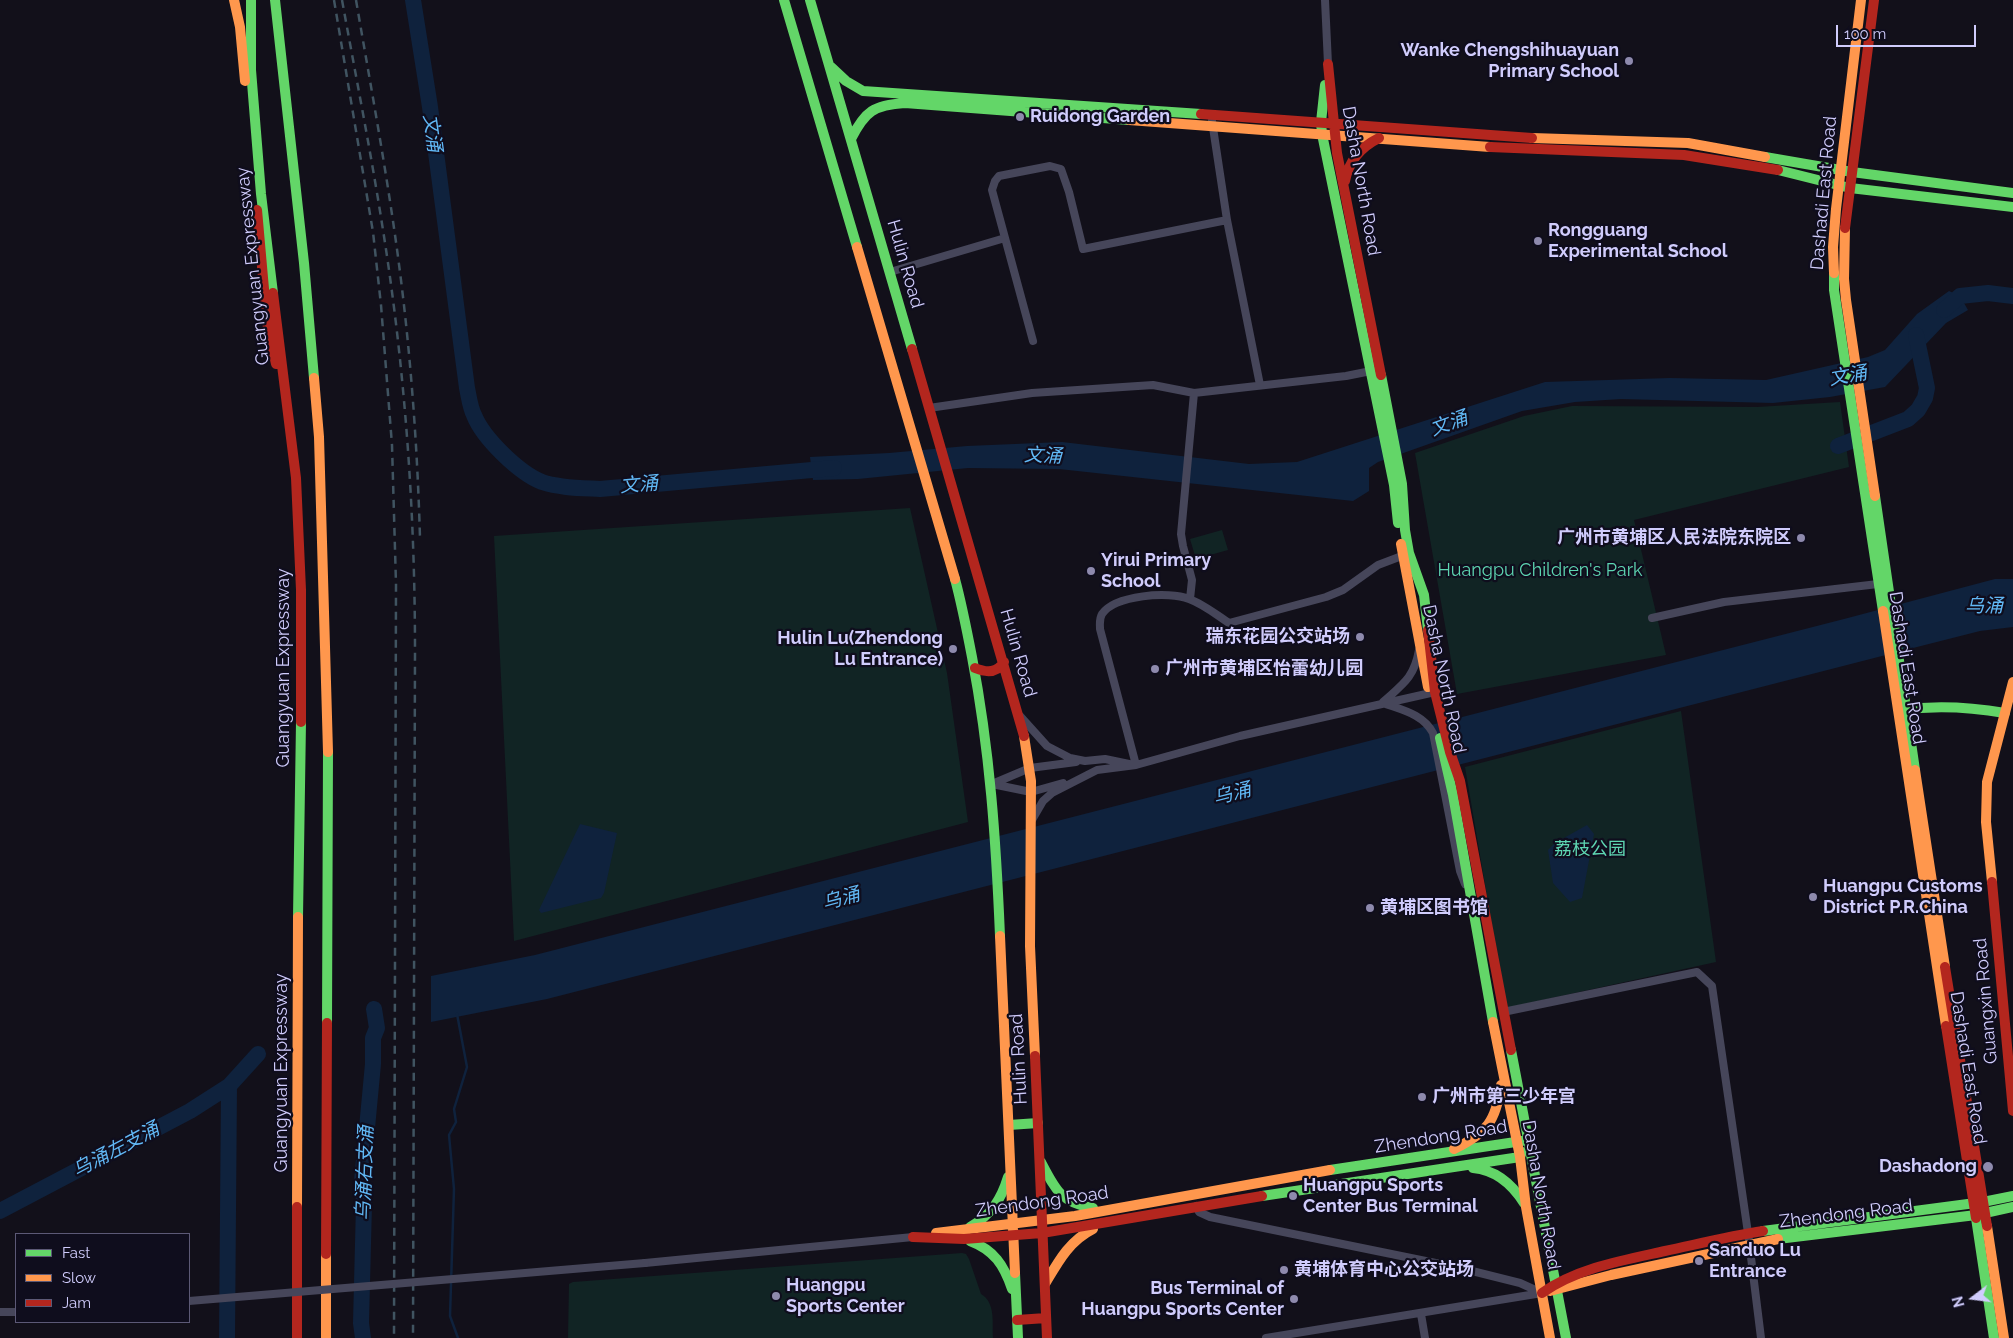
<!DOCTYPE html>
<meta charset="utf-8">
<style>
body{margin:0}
#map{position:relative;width:2013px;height:1338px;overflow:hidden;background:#12101a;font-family:Raleway,sans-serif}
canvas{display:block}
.legend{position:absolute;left:15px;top:1233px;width:175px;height:90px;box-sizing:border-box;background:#0f0d1d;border:1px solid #5c5976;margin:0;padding:6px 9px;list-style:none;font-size:15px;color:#d0ccfc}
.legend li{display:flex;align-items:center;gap:10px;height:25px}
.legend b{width:25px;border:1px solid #5c5976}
.north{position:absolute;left:1948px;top:1273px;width:50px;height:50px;-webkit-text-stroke:4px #0f0d1d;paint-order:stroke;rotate:255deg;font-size:14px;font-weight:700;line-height:20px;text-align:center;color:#d0ccfc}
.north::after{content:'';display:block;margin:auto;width:18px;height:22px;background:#d0ccfc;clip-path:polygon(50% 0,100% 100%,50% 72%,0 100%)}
.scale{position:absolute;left:1836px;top:25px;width:140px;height:22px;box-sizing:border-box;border:2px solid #d0ccfc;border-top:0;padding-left:6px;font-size:15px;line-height:18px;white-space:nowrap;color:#d0ccfc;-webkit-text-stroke:4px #0f0d1d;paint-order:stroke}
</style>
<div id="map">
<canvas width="2013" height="1338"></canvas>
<ul class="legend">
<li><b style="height:6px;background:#63d668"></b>Fast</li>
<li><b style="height:6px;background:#ff974d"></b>Slow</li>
<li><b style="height:6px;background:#b3261e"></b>Jam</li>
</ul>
<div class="north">N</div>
<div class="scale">100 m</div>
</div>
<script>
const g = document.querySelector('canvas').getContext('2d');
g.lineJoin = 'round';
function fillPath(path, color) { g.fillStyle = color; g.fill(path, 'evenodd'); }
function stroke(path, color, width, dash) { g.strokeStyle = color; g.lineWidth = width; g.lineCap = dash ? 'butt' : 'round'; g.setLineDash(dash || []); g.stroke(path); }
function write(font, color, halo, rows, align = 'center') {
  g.font = font + ' Raleway,"Noto Sans SC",sans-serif'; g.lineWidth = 4.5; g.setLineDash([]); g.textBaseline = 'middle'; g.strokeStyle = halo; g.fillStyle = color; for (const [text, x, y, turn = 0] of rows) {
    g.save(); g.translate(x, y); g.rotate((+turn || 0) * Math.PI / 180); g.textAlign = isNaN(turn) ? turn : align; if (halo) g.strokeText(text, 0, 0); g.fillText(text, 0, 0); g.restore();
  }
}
fillPath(new Path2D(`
 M1840 402 1849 467 1634 520 1666 655 1457 694 1415 453 1524 416 1572 406 1757 407Z
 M910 508 947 673 968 822 514 941 494 536Z
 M1222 530 1228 550 1196 559 1190 539Z
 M1681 711 1716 962 1506 1008 1465 767Z
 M962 1253 966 1254 969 1259 981 1294C996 1303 992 1323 993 1338H568L569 1284 573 1282Z`), '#112424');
fillPath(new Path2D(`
 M1949 291 1960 296 1968 310 1946 323 1885 387 1830 397 1773 403 1621 399 1575 402 1522 411 1378 462 1369 468V491L1353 501 1059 469 968 468 858 479 813 480 810 457 889 453 967 446 1062 442 1249 464 1297 462 1545 382 1670 378 1766 380 1868 357 1885 350 1917 314Z
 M1995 579H2013V627L1980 631 1917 647 547 999 431 1022V976L535 955 1844 619Z
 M580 824 617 833 604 893 601 898 541 913 539 910Z
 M1587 825 1594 834 1582 898 1570 902 1553 883 1548 850 1555 843Z`), '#0f223d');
stroke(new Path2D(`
 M457 1014 467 1067 454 1109 456 1122 449 1135 454 1189 450 1316 458 1338`), '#0f223d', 2.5);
stroke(new Path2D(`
 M413 0 430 107 467 388C469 397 470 407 474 415 483 438 519 473 542 482 560 488 581 488 600 489L834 468
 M1944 310 1960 296 1988 293 2013 296
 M1838 446 1908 419 1918 410 1925 398 1927 388 1916 335
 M0 1211 190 1111 229 1086 258 1054
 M227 1338 229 1086
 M363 1338 361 1323 364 1204 362 1181 373 1064V1038L377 1028 374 1009`), '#0f223d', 16);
stroke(new Path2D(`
 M1325 0 1328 64
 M1212 121 1227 220 1260 385
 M890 272 1005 238
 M1033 341 992 190 995 181 999 176 1050 166 1061 169 1069 192 1083 249 1227 220
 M929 408 1032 393 1153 385 1194 393 1346 376 1371 371
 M1190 599 1192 580 1183 546 1181 534 1194 393
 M1652 618 1724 602 1878 584
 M1383 702C1403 684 1414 678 1419 650
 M1383 703C1402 710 1423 714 1433 733L1460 871 1465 884
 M1020 716 1047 746 1070 758 1085 761 1105 759 1129 764
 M1136 765 1100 629C1100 624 1099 619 1102 614 1115 595 1169 591 1189 599 1203 604 1217 615 1229 623L1326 597 1343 590 1378 565 1407 554
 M992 784 1030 768 1076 762
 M992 784 1031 792 1063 783
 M1032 820 1043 801 1052 793 1097 770 1136 765 1240 736 1435 692
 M1503 1012 1697 972 1712 986 1748 1233 1761 1338
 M1196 1206 1199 1212 1210 1217 1460 1268 1520 1283 1542 1293
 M645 1263 913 1237
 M0 1312H16
 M1421 1314 1425 1338
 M1266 1338 1542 1293`), '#46465a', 8);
stroke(new Path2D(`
 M251 0V70L261 194 273 293
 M275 0 304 263 314 378
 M784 0 857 247
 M810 0 912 349
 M831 67 846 81 863 91 1201 114
 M1325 85 1321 122 1322 134 1394 485 1398 523
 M851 139C865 111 874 105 905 103L1129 120
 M1765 157 1852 172 2013 193
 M1778 170 1850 188 2013 207
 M1834 273V290L1883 611
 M1381 375 1402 484 1405 530 1409 553 1424 595 1428 630
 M1875 496 1915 770
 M955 579C962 605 967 631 972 657 990 751 996 840 1000 936
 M1901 710C1936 705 1970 707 2005 713
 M1440 738 1453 795 1493 1022
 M298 917 301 722
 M327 1023 328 752
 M1511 1050 1566 1338
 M1009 1125 1038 1123
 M1041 1162C1055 1189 1061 1203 1093 1208
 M1473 1168C1496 1170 1512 1184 1524 1203
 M1330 1170 1522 1141
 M1262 1196 1520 1157 1522 1152
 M1976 1218 1994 1338
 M970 1227C991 1215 1001 1200 1008 1177
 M1763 1231 1983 1202 2013 1196
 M1778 1239 1976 1215 2013 1207
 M970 1241C994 1250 1004 1265 1012 1289
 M1015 1273 1018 1338`), '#63d668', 10);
stroke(new Path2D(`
 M234 0 240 27 245 81
 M1129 120 1490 147
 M1532 138 1688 143 1765 157
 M1845 228 1844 279 1846 300 1875 496
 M857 247 955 579
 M1834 273 1833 247 1836 209 1861 0
 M314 378 319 437 328 752
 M1401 544 1428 687
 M1883 611 1946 1026
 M1024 736 1031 781 1030 946 1035 1056
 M1915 770 1945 967
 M1992 882 1986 822 1987 782 2013 682
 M1000 936 1015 1273
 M1493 1022 1520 1157 1526 1207 1550 1338
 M1454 1149C1487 1133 1496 1121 1501 1085
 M297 1207 298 917
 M1987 1226 2004 1338
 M936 1233 1075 1216 1330 1170
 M1045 1284C1058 1262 1069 1241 1093 1229
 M1550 1291 1611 1275 1778 1239
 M326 1338V1254`), '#ff974d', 10);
stroke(new Path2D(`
 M1328 64 1337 153 1381 375
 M1201 114 1532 138
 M1490 147 1684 155 1778 170
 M1345 181C1349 160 1361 147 1379 138
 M257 210 267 323 276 364
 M1845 228 1874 0
 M273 293 296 478 301 590V722
 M912 349 1024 736
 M1428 630 1435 692 1450 752 1460 781 1511 1050
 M975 668C987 673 997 673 1004 662
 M1992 882 2013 1111
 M1945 967 1987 1226
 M1946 1026 1976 1218
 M1035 1056 1047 1338
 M297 1207V1338
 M913 1237 964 1239 1042 1233 1262 1196
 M326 1254 327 1023
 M1542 1293C1577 1268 1624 1260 1665 1251 1698 1244 1730 1236 1763 1231
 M1017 1320 1046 1318`), '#b3261e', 10);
stroke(new Path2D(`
 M334 0 373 232 381 305 392 445 396 584 394 1338
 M342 0C356 77 371 153 383 230 405 369 415 511 415 652L413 1338
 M356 0C369 76 383 152 394 228 409 331 417 434 420 538`), '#405461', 2.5, [8, 6]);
stroke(new Path2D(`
 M189 1301 645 1263`), '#46465a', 8);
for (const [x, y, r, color] of [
 [1629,61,5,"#8e8aad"],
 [1020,117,5,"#8e8aad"],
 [1538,241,5,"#8e8aad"],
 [1801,538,5,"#8e8aad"],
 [1091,571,5,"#8e8aad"],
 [1360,637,5,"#8e8aad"],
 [953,649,5,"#8e8aad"],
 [1155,669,5,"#8e8aad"],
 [1813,897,5,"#8e8aad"],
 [1370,908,5,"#8e8aad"],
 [1422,1097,5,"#8e8aad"],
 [1988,1167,6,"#8e8aad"],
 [1293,1196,5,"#8e8aad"],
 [1699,1261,5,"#8e8aad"],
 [1284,1270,5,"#8e8aad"],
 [776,1296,5,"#8e8aad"],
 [1294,1299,5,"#8e8aad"]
]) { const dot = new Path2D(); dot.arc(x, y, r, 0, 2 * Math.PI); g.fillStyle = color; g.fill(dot); stroke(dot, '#0f0d1d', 2); }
write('bold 18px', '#d0ccfc', '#0f0d1d', [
 ["Wanke Chengshihuayuan",1619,51,"right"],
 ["Primary School",1619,72,"right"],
 ["Ruidong Garden",1030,117],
 ["Rongguang",1548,231],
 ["Experimental School",1548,252],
 ["广州市黄埔区人民法院东院区",1791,538,"right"],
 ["Yirui Primary",1101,561],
 ["School",1101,582],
 ["瑞东花园公交站场",1350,637,"right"],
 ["Hulin Lu(Zhendong",943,639,"right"],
 ["Lu Entrance)",943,660,"right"],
 ["广州市黄埔区怡蕾幼儿园",1165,669],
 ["Huangpu Customs",1823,887],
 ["District P.R.China",1823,908],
 ["黄埔区图书馆",1380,908],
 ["广州市第三少年宫",1432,1097],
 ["Dashadong",1977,1167,"right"],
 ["Huangpu Sports",1303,1186],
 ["Center Bus Terminal",1303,1207],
 ["Sanduo Lu",1709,1251],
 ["Entrance",1709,1272],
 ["黄埔体育中心公交站场",1294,1270],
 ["Huangpu",786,1286],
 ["Sports Center",786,1307],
 ["Bus Terminal of",1284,1289,"right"],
 ["Huangpu Sports Center",1284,1310,"right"]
], 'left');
write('18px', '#d0ccfc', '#0f0d1d', [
 ["Dasha North Road",1361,181,80],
 ["Dashadi East Road",1824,193,-85],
 ["Hulin Road",905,264,74],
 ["Guangyuan Expressway",253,266,-96],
 ["Hulin Road",1018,653,74],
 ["Guangyuan Expressway",284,668,-90],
 ["Dashadi East Road",1907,668,81],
 ["Dasha North Road",1444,679,78],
 ["Guangxin Road",1986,1001,-95],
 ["Hulin Road",1019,1059,-93],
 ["Dashadi East Road",1968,1068,81],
 ["Guangyuan Expressway",282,1073,-90],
 ["Zhendong Road",1441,1137,-9],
 ["Dasha North Road",1541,1195,80],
 ["Zhendong Road",1042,1202,-8],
 ["Zhendong Road",1846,1214,-7]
]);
write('18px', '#5ed6b2', '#0f0d1d', [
 ["Huangpu Children's Park",1540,571],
 ["荔枝公园",1590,850]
]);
write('italic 19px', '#61b8f5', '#0f0d1d', [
 ["文涌",432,133,82],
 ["文涌",1848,376,-10],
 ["文涌",1449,424,-20],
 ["文涌",1043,456,2],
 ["文涌",639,485,-5],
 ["乌涌",1984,606],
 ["乌涌",1232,794,-14],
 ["乌涌",841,899,-15],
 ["乌涌左支涌",116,1150,-28],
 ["乌涌右支涌",365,1173,-88]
]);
</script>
